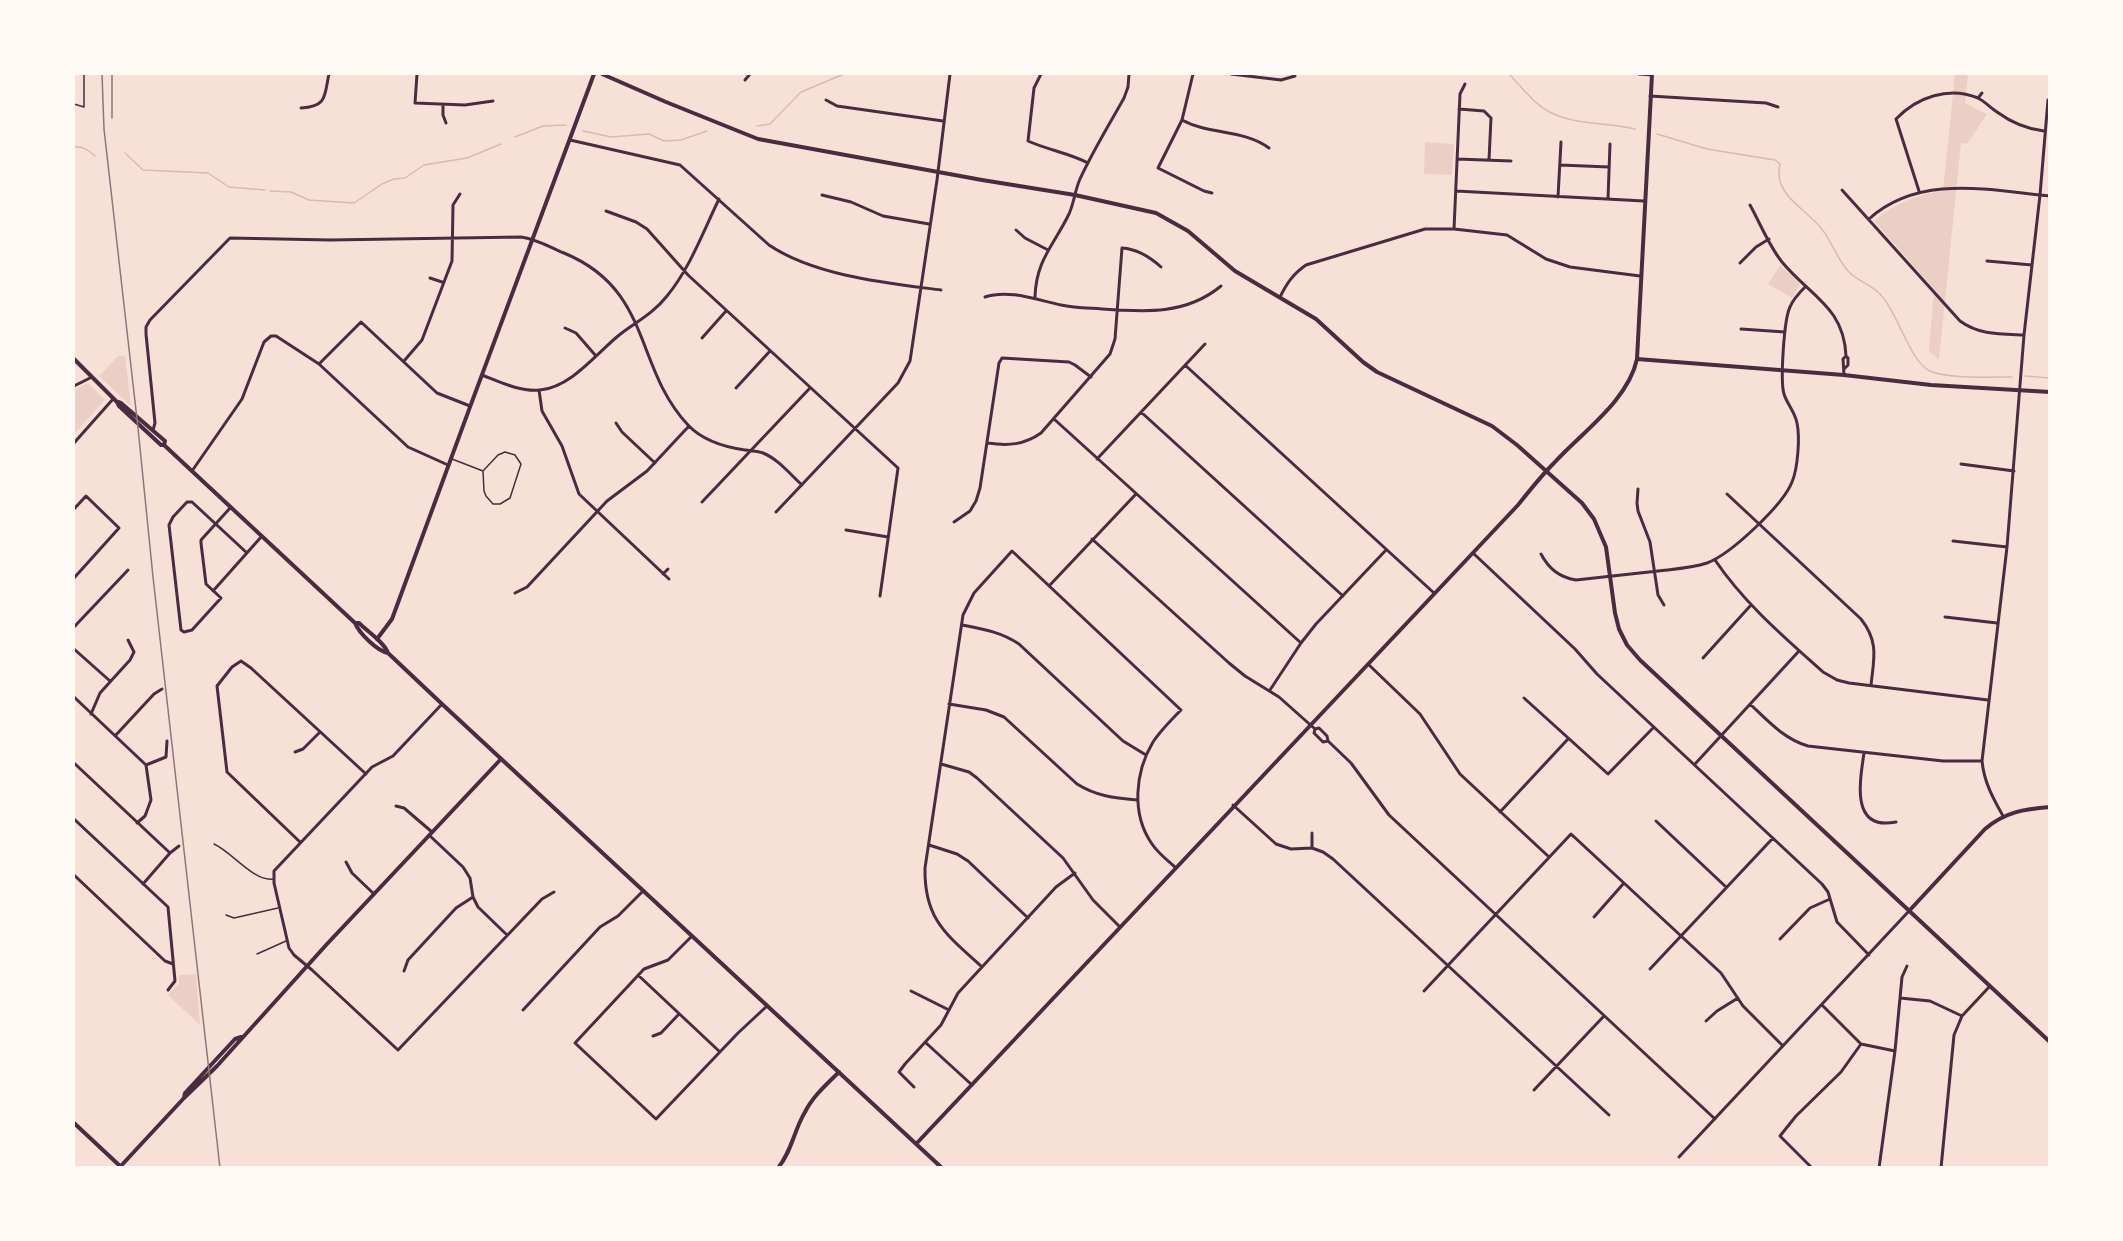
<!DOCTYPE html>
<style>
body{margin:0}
#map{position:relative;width:2123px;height:1241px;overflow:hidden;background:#f7e1d7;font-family:Spectral,serif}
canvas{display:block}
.frame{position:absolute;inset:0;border:75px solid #fffaf5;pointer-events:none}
</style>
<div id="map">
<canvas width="2123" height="1241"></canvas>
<div class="frame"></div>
</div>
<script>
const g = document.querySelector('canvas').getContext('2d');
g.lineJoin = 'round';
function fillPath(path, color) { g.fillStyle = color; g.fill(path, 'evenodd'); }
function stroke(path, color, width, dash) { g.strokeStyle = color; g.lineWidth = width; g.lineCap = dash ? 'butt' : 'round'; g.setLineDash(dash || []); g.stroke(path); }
fillPath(new Path2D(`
 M1955 74H1968L1965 103 1987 114 1967 144 1961 143 1939 360 1929 351 1934 289 1874 221C1894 203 1916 195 1943 191Z
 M1425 142 1454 144 1452 175 1424 174Z
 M1780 265 1800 284 1792 298 1768 284Z
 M118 356H125L131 406 99 376Z
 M88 383 105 400 74 434V390Z
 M196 974 200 1025 168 995 179 984V975Z`), '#ebcfc5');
stroke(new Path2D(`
 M1509 74C1521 86 1531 101 1546 110 1573 126 1606 122 1635 129
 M757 126 770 124 801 92 844 74
 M583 131 611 137 649 134 664 141 681 140 707 131
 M1657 134 1707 149 1775 160 1780 164C1772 194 1805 208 1821 228 1832 241 1837 259 1848 271 1856 280 1869 284 1878 292 1897 309 1909 361 1930 371 1948 379 1992 377 2012 377
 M515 137 543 126 566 125
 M74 147C83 146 88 150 95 156
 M125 153 143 170 208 173 229 187 265 190
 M270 191 291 192 309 200 354 203 382 184 394 179 405 178 424 165 467 158 501 144
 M2025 376 2050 378`), '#dcb8b0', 1.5);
stroke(new Path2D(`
 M74 104 84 107V74
 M452 459 483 471 484 491 486 496 493 504H500L510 498 521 464 515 455 505 452 498 455 483 471
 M214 844C232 852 254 882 273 879
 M226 915 234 918 278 908
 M257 954 286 941`), '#4a2c40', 1.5);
stroke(new Path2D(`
 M417 74 415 103 465 105 493 101
 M1041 74 1034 88 1028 141C1048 150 1069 153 1088 163
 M1193 74 1182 120 1158 168 1204 191 1212 193
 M1231 74 1281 80 1295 76
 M1639 74 1652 75
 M745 80 750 74
 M1650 96 1766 103 1778 107
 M1978 98 1982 93
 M826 100 837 106 943 121
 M443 105V115L446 123
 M301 108C328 106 324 96 329 74
 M1459 109 1484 111 1491 118 1489 160
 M1182 120C1209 135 1243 129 1269 148
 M570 140 680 165 769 245C815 276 887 283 941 290
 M1457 159 1511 161
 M1560 165 1609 167
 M1842 190 1960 321C1979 335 2000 334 2024 335
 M1456 191 1644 201
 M1919 191 1896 119C1917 97 1949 86 1978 98 1984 101 1991 108 1997 112 2012 123 2026 129 2044 131
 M822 195 851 202 883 216 929 224
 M1558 197 1561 142
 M1608 199 1610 144
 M1750 205C1760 223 1769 246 1782 262 1810 296 1844 307 1846 356L1848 358V365L1845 368
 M606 211 636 222 647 229 688 275 898 468 880 596
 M1869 219C1919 174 1988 190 2050 196
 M1454 229 1460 94 1465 84
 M1016 230 1025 238 1048 250
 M1987 261 2032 265
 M1740 263 1756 247 1769 239
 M430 278 442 282
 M985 297C1009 289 1037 300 1061 305 1075 308 1089 308 1102 309 1145 312 1186 315 1221 286
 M1035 297C1036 260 1054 245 1069 214 1074 203 1075 190 1080 179 1093 151 1109 125 1124 98L1128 87 1129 74
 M1280 297C1287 283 1293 274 1306 265L1425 229H1454L1507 235 1546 259 1570 267 1640 276
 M565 328 576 333 596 356
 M1741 329 1785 332
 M702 338 726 311
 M404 361 422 340 452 261 453 205 460 194
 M319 364 361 322 437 393 470 406
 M1185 365 1434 593
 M482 375C500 382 520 392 540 390 571 387 595 355 618 336 634 323 653 314 667 296 690 268 703 232 719 199
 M1844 375 1843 359 1846 356
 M74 386 92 377
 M736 388 770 351
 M539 390 542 411 562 446 579 494 669 579
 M1141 412 1343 596
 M1054 419 1301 643
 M616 423 622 432 655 463
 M153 430 155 423 146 334V327L150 320 230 238 330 240 521 237C536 239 550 247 564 253 653 290 633 366 688 425 703 441 724 447 745 450 751 451 758 451 763 453 778 459 790 474 802 485
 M74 443 113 399
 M988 443C1008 446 1024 445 1041 433L1110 354 1115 339 1122 248C1137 249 1150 257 1161 267
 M1097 459 1205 344
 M1961 464 2014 471
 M192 471 242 399 264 342 271 336H276L319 364 408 447 448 465
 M1638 489 1637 503 1638 511 1650 542 1658 595 1664 605
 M1727 494 1861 619C1879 642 1874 658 1871 685
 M702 502 810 388
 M231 507 201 540V543L206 584 221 598 192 630 184 632 181 630 169 525 173 517 187 502H192L247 553
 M74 509 86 496 119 528 74 578
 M776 512 898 383 910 361 937 180 950 74
 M954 522 970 511 976 501 980 488 999 363 1002 358 1069 362 1075 365 1091 377
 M846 530 888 537
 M1092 539 1229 663 1245 676 1279 697 1315 729 1319 728 1327 736 1328 741 1351 763 1389 815 1715 1119
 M1953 541 2007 547
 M1473 553 1575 649 1597 674 1822 884 1828 892 1837 922 1869 955
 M1541 554C1549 569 1559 577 1576 580 1603 577 1631 574 1658 571 1675 569 1692 568 1707 563 1731 554 1783 505 1792 482 1798 468 1800 437 1797 423 1795 412 1787 404 1784 394 1780 381 1784 319 1790 307 1793 299 1800 292 1806 286
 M1715 560C1744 603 1784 637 1823 672L1837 680 1849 683 1988 700
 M663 574 668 569
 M1049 586 1136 494
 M213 591 262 536
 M515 593 527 587 607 501 647 471 689 426
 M1945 617 1997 623
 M962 625C983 629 1001 632 1019 644L1123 741 1146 755
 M74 627 128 570
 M74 649 110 681
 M1703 658 1751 605
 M1368 664 1420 714 1460 774 1549 857
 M1270 690 1301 643 1316 624 1386 550
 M74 697 146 765 151 800 145 816 137 823
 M1524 698 1608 774 1654 727
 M442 704 393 756 372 767 274 871V883L289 948 294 955 312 970 398 1050 542 899 554 892
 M949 704 986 710 1004 717 1077 784C1096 796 1114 798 1137 800
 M1750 704C1768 721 1784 739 1808 746L1943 761H1982
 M91 714 100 693 130 660 134 652 128 640
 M1315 729 1314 733 1323 742 1328 741
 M115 736 154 694 162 689
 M295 752 303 749 320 732
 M1864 753C1860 781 1850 831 1896 822
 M74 763 170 853
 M941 764 969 772 977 778 1063 858 1093 900 1119 926
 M1695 764 1799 651
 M146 765 166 757 167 741
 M1233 805 1276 844 1291 849 1312 848 1323 852 1333 859 1609 1115
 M396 806 404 808 432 832
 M1500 812 1568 739
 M2003 816C1993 798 1984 782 1982 761L2007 547 2024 335 2040 195 2048 100
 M74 819 168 907 175 981 168 990
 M1656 821 1726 887
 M429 835 463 867 470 878 473 897 478 907 507 935
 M300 842 227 772 217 686 232 667 241 661 251 668 366 774
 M929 845 957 854 968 861 1028 918
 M1312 848V833
 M346 862 352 873 374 894
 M74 875 165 961 173 964
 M143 884 170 853 179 846
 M1594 917 1624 883
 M692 936 668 960 644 969 575 1043 656 1119 738 1033 767 1006
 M1780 939 1810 908 1830 899
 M982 967C947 935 924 920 925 868L963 615 974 593 1012 551 1181 710C1171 720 1161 730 1153 742 1135 772 1131 814 1152 844 1158 853 1167 860 1175 867
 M1650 969 1773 838
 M404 971 408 960 456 908 473 897
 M638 975 720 1052
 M911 991 949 1010
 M1424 991 1571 834 1721 973 1743 1006 1783 1046
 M1900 998 1930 1001 1962 1016
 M1822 1005 1861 1044 1895 1051
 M523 1010 600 927 618 916 643 891
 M1706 1021 1717 1011 1738 998
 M653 1036 661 1033 679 1014
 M925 1042 972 1085
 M914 1087 899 1072 905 1064 941 1025 958 993 1056 887 1075 873
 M1534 1090 1604 1016
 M1679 1157 1909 911
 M1812 1168 1780 1136 1796 1116 1841 1072 1861 1044
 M1879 1168 1895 1051 1902 977 1907 966
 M1941 1168 1954 1035 1962 1016 1990 986`), '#4a2c40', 3);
stroke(new Path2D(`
 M1637 359 1844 375 1931 385 2050 392
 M377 639 392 619C458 437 527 255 594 74
 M1909 911 1985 829C2005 812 2024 809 2050 807
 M184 1098 185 1093 235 1039 241 1037
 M74 1123 120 1166
 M119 1168 184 1098 217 1066 327 944 501 759
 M778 1168C792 1151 794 1130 805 1112 813 1096 827 1084 839 1072`), '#4a2c40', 4);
stroke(new Path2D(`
 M602 74 666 102 758 139 982 180 1075 195 1156 213 1188 231 1235 271 1316 319 1363 362 1377 372 1492 426 1517 445 1582 503 1594 519 1606 547 1615 613 1619 629 1627 645 1640 660 2050 1042
 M74 359 117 402 119 406 161 445H164L355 623C359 633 377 651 388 653
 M118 402 121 403 165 441 164 445
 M355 623H359C368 632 384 642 388 653L442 704 942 1168
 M916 1144 1518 505C1530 490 1541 476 1554 463 1581 433 1628 401 1637 359L1652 74`), '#4a2c40', 4);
stroke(new Path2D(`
 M102 74 104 129 138 428 153 577 220 1168
 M112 74V118`), '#8f747c', 1.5);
</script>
